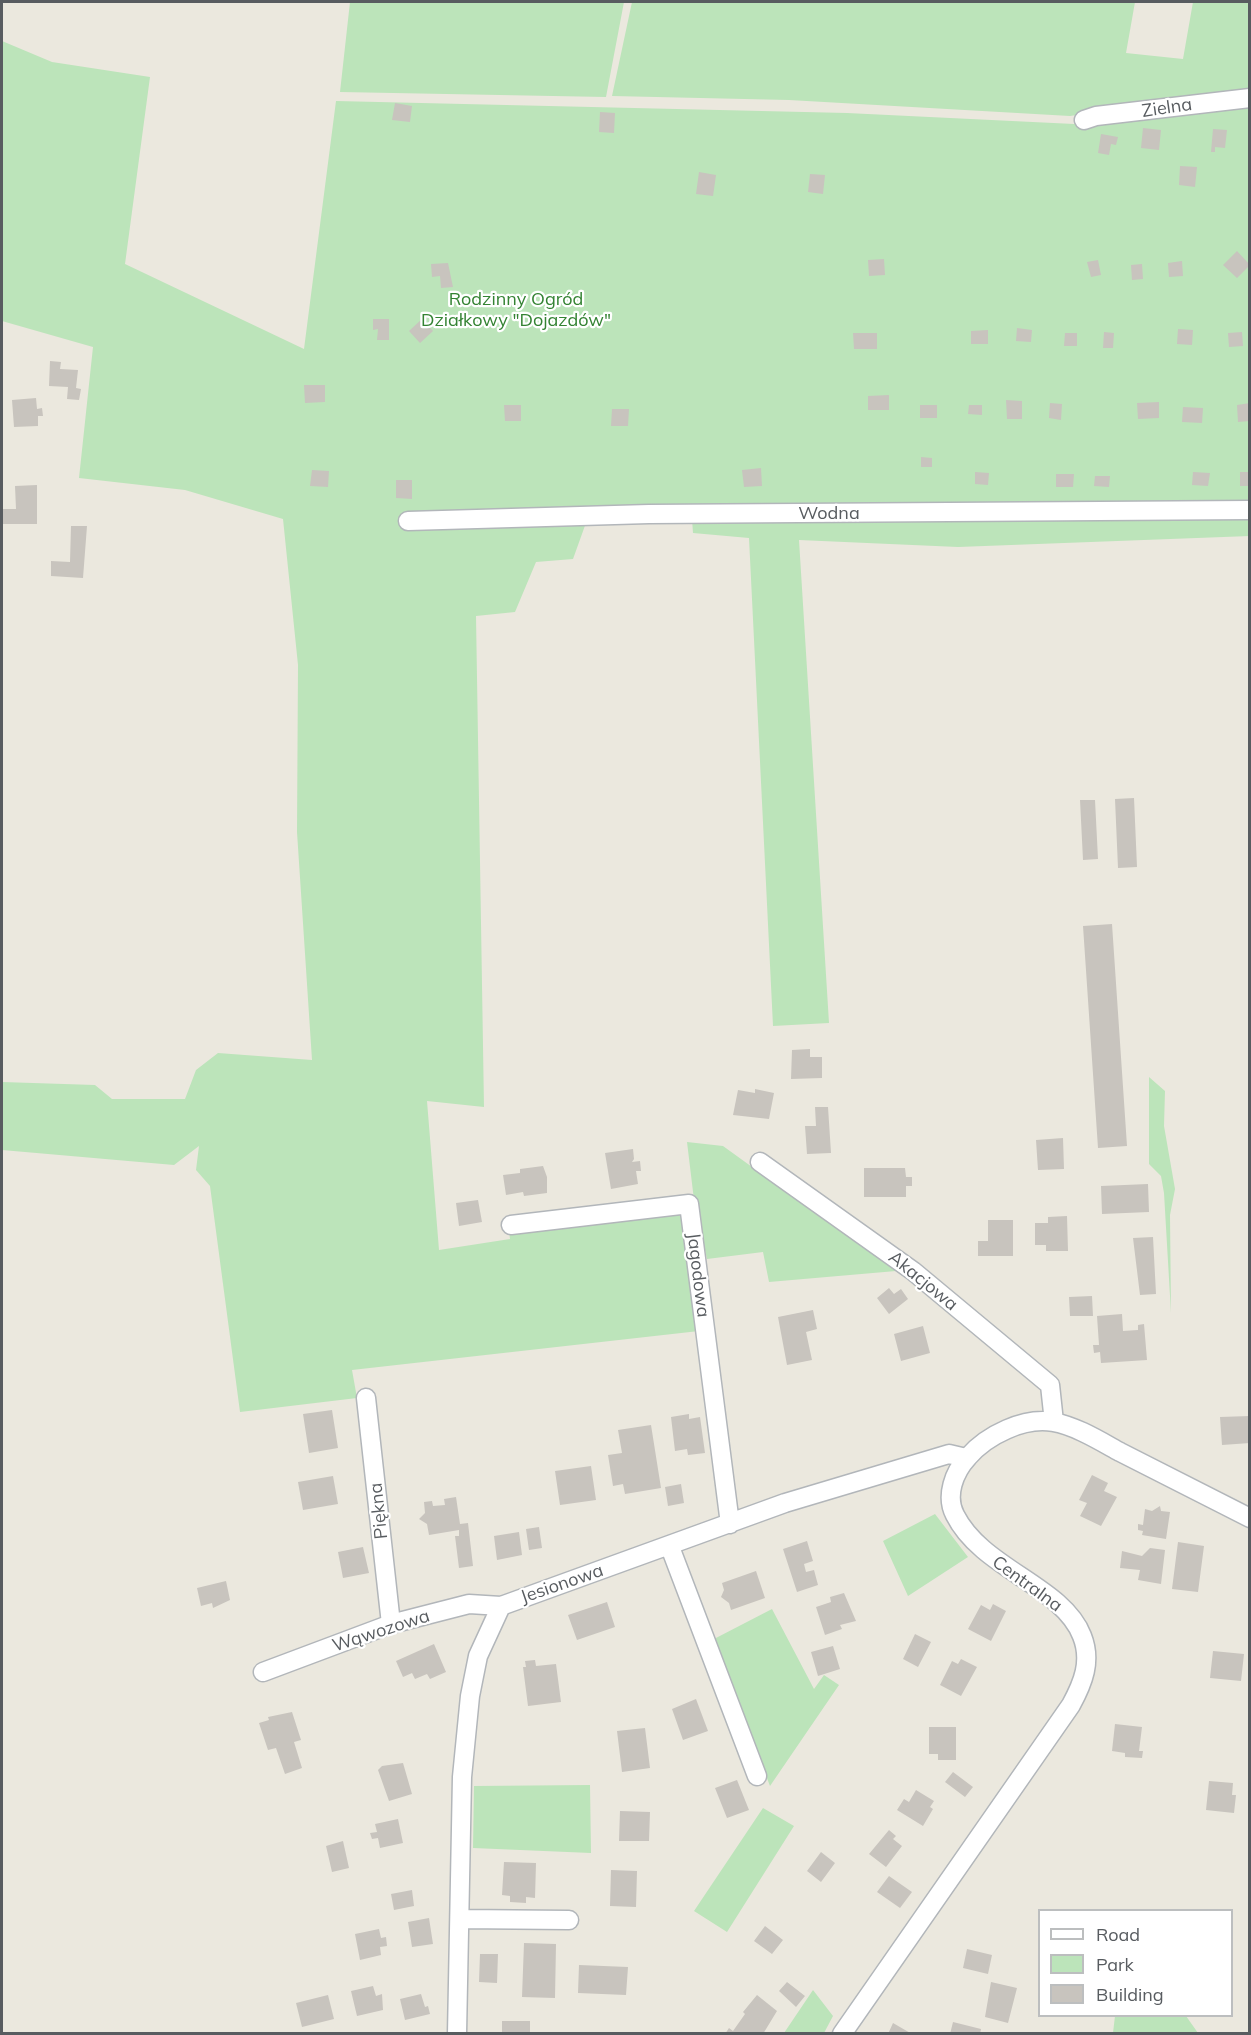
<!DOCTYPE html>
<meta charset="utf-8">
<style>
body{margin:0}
#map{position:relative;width:1251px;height:2035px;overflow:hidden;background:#ebe8de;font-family:Mulish,sans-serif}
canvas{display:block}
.frame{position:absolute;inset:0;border:3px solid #585c60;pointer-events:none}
.legend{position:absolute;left:1038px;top:1909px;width:195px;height:108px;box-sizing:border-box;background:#fff;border:2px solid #bcbebf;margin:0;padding:8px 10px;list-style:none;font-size:18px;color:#585c60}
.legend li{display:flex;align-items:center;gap:12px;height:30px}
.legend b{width:30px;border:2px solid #bcbebf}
</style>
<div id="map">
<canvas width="1251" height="2035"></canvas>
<div class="frame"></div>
<ul class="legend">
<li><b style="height:8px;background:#fff"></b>Road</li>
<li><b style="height:16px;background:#bce4ba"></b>Park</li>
<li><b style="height:16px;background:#c8c4be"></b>Building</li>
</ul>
</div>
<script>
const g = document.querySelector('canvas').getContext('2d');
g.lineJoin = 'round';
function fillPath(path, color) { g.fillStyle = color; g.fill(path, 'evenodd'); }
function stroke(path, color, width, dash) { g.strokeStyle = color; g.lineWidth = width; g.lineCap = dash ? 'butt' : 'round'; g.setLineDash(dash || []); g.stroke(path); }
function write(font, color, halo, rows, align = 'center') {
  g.font = font + ' Mulish,sans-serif'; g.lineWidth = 4.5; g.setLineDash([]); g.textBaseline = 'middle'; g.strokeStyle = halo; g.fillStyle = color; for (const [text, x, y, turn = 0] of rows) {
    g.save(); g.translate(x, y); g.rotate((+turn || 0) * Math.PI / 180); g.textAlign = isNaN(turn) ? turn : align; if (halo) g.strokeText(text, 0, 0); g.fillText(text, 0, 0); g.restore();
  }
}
fillPath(new Path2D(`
 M350 2H624L606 97 340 92Z
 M632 2H1135L1126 53 1183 59 1193 2H1249V94L1179 100 1070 116 789 100 612 96Z
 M2 41 52 62 150 77 125 264 304 349 336 101 847 113 1074 124 1249 105V506L587 520 573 559 536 562 515 612 476 616 484 1107 427 1101 439 1250 510 1239 509 1231 684 1213 699 1331 352 1370 357 1398 240 1412 210 1186 196 1170 199 1146 174 1165 2 1150V1082L95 1085 112 1099H185L196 1070 218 1053 312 1060 297 832 298 665 283 519 185 490 79 478 93 347 2 321Z
 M1249 518 1250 536 958 547 799 540 829 1023 773 1026 749 538 693 533 692 519Z
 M1149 1077 1165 1091 1164 1126 1175 1189 1170 1215 1171 1313 1164 1193 1161 1176 1149 1164Z
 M687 1142 723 1146 896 1271 769 1282 763 1252 707 1259 694 1200Z
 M935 1514 968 1557 908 1596 883 1541Z
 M772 1609 814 1689 824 1675 839 1685 770 1786 714 1639Z
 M590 1785 591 1853 473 1848 474 1786Z
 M763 1808 794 1826 727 1932 694 1911Z
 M813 1990 833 2016 824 2033H784Z
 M1115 2016H1186L1198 2033H1113Z`), '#bce4ba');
fillPath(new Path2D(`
 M395 103 412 106 410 122 392 120Z
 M600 112 615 113 614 133 599 132Z
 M1143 128 1161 130 1159 150 1141 148Z
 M1213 129 1227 130 1225 148 1215 147V152H1211Z
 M1101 134 1118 137 1116 145 1111 144 1109 155 1098 153Z
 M1180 166 1197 167 1195 187 1179 185Z
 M699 172 716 175 713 196 696 194Z
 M810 174 825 175 823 194 808 192Z
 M1237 251 1250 265 1237 278 1223 265Z
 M884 259 885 275 869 276 868 260Z
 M1098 260 1101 275 1091 277 1087 262Z
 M1182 261 1183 276 1169 277 1168 263Z
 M448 263 453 287 441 288 440 276 432 277 431 264Z
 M1142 264 1143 279 1132 280 1131 265Z
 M373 319H389V340H377L378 329 373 330Z
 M422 319 433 331 420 343 409 331Z
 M1017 328 1032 330 1031 342 1016 341Z
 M1178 329 1193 330 1192 345 1177 344Z
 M988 330V344H971V331Z
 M1104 332 1114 333 1113 348H1103Z
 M1242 332 1243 346 1229 347 1228 333Z
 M853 333H877V349H854Z
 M1065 333H1077V346H1064Z
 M50 361 61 362 60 369 78 370 76 388 81 389 79 400 67 399 68 387 49 386Z
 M304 385H325V402L305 403Z
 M889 395V410H868V396Z
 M36 398 37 409 42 408 43 416H38V426L14 427 12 400Z
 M1006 400 1022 401V419H1007Z
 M1159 402V418L1138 419 1137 403Z
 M1050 403 1062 404 1061 420 1049 418Z
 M1250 403V421L1238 422 1237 405Z
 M504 405H521V421H505Z
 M920 405H937V418H920Z
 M969 405H982V415L968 414Z
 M1183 407 1203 408 1202 423 1182 422Z
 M612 409H629L628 426H611Z
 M921 457 932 458V467H921Z
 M761 468 762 486 744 487 742 470Z
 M312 470 329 471 328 487 310 486Z
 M975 472 989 473 988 485 975 484Z
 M1193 472 1210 473 1208 486 1192 485Z
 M1240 472H1250V486H1240Z
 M1056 474H1074L1073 487H1056Z
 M1095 476H1110L1109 487 1094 486Z
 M396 480H412V499L396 498Z
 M37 485V524H2V509H16L15 486Z
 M71 526H87L83 578 51 576V561L70 562Z
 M1134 798 1137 867 1118 868 1115 799Z
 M1080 800H1095L1098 859 1083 860Z
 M1112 924 1127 1146 1098 1148 1083 926Z
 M810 1049V1057H822V1078L791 1079 792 1050Z
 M755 1089 774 1093 769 1119 733 1115 738 1090 755 1093Z
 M815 1107H828L831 1153 807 1154 805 1126H816Z
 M1063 1138 1064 1169 1038 1170 1036 1140Z
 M633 1149 634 1159 632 1162 640 1161 641 1171H636L638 1184 611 1189 605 1153Z
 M543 1166 547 1177V1193L524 1196 523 1192 506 1195 503 1175 520 1173V1169Z
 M864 1168H905L906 1177H912V1186H906V1197H864Z
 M1148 1184 1149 1212 1102 1214 1101 1186Z
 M478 1200 482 1222 459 1226 456 1203Z
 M1067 1216 1068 1251H1046V1245H1035V1223H1048V1217Z
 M988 1220H1013V1256H978V1241H988Z
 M1153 1237 1156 1294 1140 1295 1133 1238Z
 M889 1288 894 1294 901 1289 908 1299 889 1314 877 1298Z
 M1092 1296 1093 1316H1070L1069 1297Z
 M813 1310 817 1329 806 1332 812 1360 787 1365 778 1317Z
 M1122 1314 1123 1331 1138 1330V1325L1144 1324 1147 1360 1101 1363 1100 1352 1094 1353 1093 1345H1099L1097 1316Z
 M923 1326 930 1353 901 1361 894 1334Z
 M332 1410 338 1448 309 1453 303 1414Z
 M689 1414V1419L700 1417 705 1453 688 1455 687 1449 675 1451 671 1417Z
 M1250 1416V1443L1222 1445 1220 1417Z
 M651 1425 661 1488 625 1494 623 1484 613 1486 608 1455 622 1453 618 1430Z
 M591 1466 596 1500 560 1505 555 1471Z
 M1092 1475 1108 1483 1104 1491 1117 1497 1101 1526 1080 1516 1087 1503 1079 1500Z
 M333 1476 338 1504 303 1510 298 1482Z
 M681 1484 684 1503 668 1506 665 1487Z
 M456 1497 460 1524 468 1523 473 1566 459 1568 455 1536H459V1530L429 1535 427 1524 419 1519 425 1513 424 1502 432 1501 433 1506 445 1505 444 1499Z
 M1160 1506 1161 1511 1170 1512 1166 1539 1142 1535 1143 1531 1138 1530V1524L1143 1525 1145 1509 1152 1511Z
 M539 1527 542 1548 529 1550 526 1529Z
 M519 1532 522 1555 497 1560 494 1536Z
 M807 1541 813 1561 804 1564 806 1572 814 1570 818 1585 797 1592 783 1549Z
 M1178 1542 1204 1546 1198 1592 1172 1589Z
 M363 1547 369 1573 343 1578 338 1552Z
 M1150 1548 1165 1550 1161 1584 1138 1580 1140 1570 1120 1568 1122 1551 1142 1556Z
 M756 1571 765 1598 731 1610 729 1603 721 1597 724 1590 722 1583Z
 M226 1581 230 1600 213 1608 212 1603 201 1606 197 1588Z
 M844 1593 856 1621 840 1625 842 1629 825 1635 816 1607 831 1602 830 1597Z
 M607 1602 615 1627 577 1640 568 1615Z
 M993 1604 1006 1611 991 1641 968 1629 981 1605 990 1610Z
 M915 1634 931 1642 918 1667 903 1659Z
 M434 1644 446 1672 430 1679 427 1674 415 1679 412 1673 403 1677 396 1661Z
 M833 1646 840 1669 818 1676 811 1652Z
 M1213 1651 1244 1654 1241 1681 1210 1678Z
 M961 1659 977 1667 961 1696 940 1685 952 1661 958 1664Z
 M535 1660 536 1666 556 1664 561 1702 528 1706 523 1667H526L525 1661Z
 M696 1699 708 1731 683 1740 672 1709Z
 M292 1712 301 1740 294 1742 302 1768 285 1774 276 1748 268 1750 259 1723 269 1720 268 1717Z
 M1115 1724 1142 1727 1139 1751H1143L1142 1758 1125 1757V1753L1112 1751Z
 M929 1727H956V1760H938V1754H929Z
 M645 1728 650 1768 622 1772 617 1731Z
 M403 1763 412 1794 389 1801 378 1770 382 1766Z
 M953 1772 973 1787 965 1797 945 1782Z
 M737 1780 749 1810 727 1818 715 1788Z
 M1209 1781 1233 1783 1232 1795H1236L1234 1813 1206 1810Z
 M916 1790 934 1801 930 1807 933 1809 923 1826 897 1810 904 1799 909 1802Z
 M620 1811 650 1812 649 1841H619Z
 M398 1819 403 1843 380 1848 378 1838 372 1839 370 1833 377 1832 375 1824Z
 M889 1830 896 1836 893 1839 902 1846 886 1867 869 1854Z
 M343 1841 349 1868 332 1872 326 1846Z
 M821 1852 835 1863 821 1882 807 1871Z
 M504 1862 536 1863 535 1898 526 1897V1903L510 1902V1896L502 1895Z
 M611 1870 637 1871 636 1907 610 1906Z
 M889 1876 912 1892 900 1908 877 1892Z
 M412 1890 414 1906 394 1910 391 1894Z
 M429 1918 433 1944 412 1947 408 1922Z
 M765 1926 783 1940 772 1954 754 1941Z
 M379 1929 381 1938 386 1937 387 1946 380 1947 381 1955 360 1960 355 1934Z
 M524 1943 556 1944 555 1998 522 1997Z
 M967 1949 992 1955 988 1974 963 1968Z
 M480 1954H498L497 1983 479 1982Z
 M579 1965 628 1967 626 1995 578 1993Z
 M787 1982 805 1996 796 2007 779 1991Z
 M991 1982 1017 1988 1008 2023 985 2017Z
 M373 1986 376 1996 382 1994 383 2010 357 2016 351 1991Z
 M421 1994 425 2007 428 2006 430 2014 405 2020 400 1999Z
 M328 1995 334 2019 302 2027 296 2003Z
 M757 1995 777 2011 763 2034H725L729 2028 733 2031 745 2014 743 2012Z
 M502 2021H530V2034H502Z
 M953 2022 981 2029 980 2034H950Z
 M893 2023 912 2034H888Z`), '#c8c4be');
const minor = new Path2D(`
 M1084 120 1096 116 1250 98
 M408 521 649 514 1250 510
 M760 1162 913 1271 1050 1385 1054 1422
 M511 1225 689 1204 730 1524
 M366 1398 391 1624
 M670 1547 757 1776
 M263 1672 391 1624 469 1604 501 1606
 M460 1919 569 1920
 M457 2034 462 1777 470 1696 478 1656 501 1606 785 1503 949 1454 966 1458
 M842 2034 1071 1705C1083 1683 1092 1661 1082 1636 1063 1586 982 1569 955 1515 945 1496 954 1472 968 1457 987 1435 1024 1417 1053 1422 1076 1426 1100 1441 1120 1452 1163 1474 1206 1496 1250 1518`);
stroke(minor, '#b2b6ba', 21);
stroke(minor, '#fff', 18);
write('18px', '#585c60', '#fff', [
 ["Zielna",1167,108,-8],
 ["Wodna",829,514],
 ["Jagodowa",698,1275,83],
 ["Akacjowa",923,1281,39],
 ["Piękna",379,1511,-96],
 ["Jesionowa",562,1584,-19],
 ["Centralna",1027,1584,36],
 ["Wąwozowa",381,1631,-18]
]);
write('18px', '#348333', '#fff', [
 ["Rodzinny Ogród",516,300],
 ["Działkowy \"Dojazdów\"",516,321]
]);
</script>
